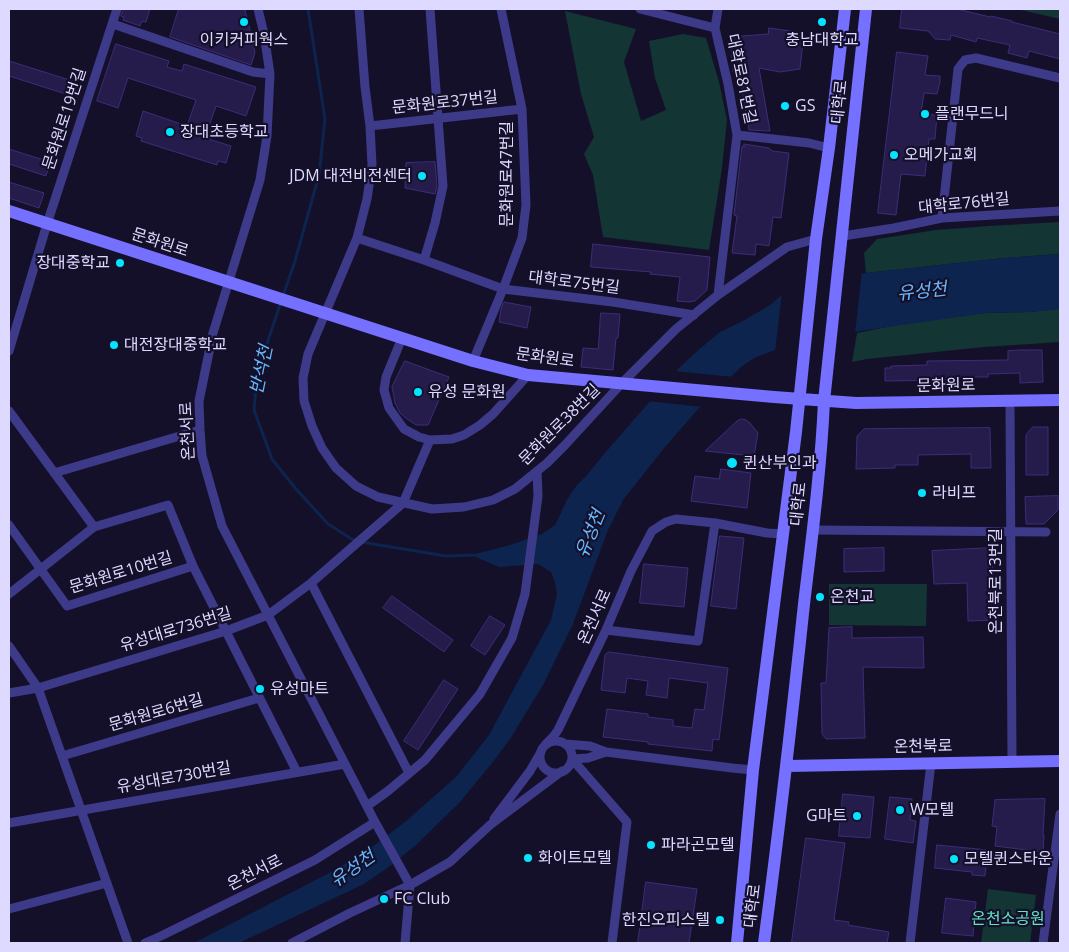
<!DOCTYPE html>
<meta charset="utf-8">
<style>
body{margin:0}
#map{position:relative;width:1069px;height:952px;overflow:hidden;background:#15102a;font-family:"Open Sans",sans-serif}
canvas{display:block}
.frame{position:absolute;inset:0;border:10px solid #ded9ff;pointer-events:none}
</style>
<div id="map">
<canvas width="1069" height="952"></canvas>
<div class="frame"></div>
</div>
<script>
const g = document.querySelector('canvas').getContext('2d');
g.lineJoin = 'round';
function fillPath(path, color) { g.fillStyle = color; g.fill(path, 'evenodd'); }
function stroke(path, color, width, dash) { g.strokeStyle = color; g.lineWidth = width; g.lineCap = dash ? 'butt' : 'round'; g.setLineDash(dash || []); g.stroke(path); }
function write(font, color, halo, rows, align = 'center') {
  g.font = font + ' "Open Sans","Noto Sans KR",sans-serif'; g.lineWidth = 4.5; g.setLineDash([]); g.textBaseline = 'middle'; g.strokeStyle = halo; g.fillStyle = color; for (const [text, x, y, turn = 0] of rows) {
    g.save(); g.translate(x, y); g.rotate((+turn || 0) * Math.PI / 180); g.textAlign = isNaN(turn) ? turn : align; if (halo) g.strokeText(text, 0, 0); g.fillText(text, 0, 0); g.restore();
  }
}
fillPath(new Path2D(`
 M1017 9H1060V19Z
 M565 11 636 29 624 62 641 121 666 110 655 78 649 41 683 34 706 38 719 82 727 120 722 168 709 250 603 237 593 175 584 154 594 137 581 94Z
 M1060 222V254L1004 258 866 273 864 253 877 239 936 230 989 226Z
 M1060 309V342L984 347 867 359 852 362 857 333 907 323 986 313 1029 312Z
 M829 584H927L926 626 829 625Z
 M988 889 1036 895 1030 943H981Z`), '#133534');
fillPath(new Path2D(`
 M1060 254V309L1029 312 986 313 860 331 777 349 754 358 741 367 699 408 665 447 623 500 608 530 573 624 543 685 510 739 493 762 460 802 416 845 390 866 364 884 239 943H194L331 872 368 850 405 822 456 777 489 735 551 620 557 594 555 582 551 572 538 564 499 567 471 555 510 545 542 534 555 525 568 498 577 485 587 475 604 454 679 368 696 352 720 332 743 321 770 305 790 288 866 273 1004 258Z`), '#0c244e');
fillPath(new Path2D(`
 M862 271 855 334 775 352 782 292 790 285Z
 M673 371 734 377 703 407 647 401Z`), '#15102a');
stroke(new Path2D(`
 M283 296 295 261 319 175 325 119 308 9
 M281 302 257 373 254 410 272 459 296 489 328 524 355 541 446 556 473 555`), '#0c244e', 3);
const building = new Path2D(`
 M124 9H150L146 22 142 21 140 26 123 20 124 17 121 16Z
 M179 9H242L245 10 250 30 247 41 253 43 255 53 251 65 170 37Z
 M902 9H957L990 17 991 16 1012 21V22L1060 34V59L1029 51 1027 58 1008 53 1010 45 977 38 976 42 951 35 950 40 935 39 928 31 900 28Z
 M769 28 804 33 800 69 780 72 759 68 770 131 749 130 739 71 733 72 730 37 768 34Z
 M116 44 169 61 167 67 182 71 184 64 256 87 246 116 216 106 205 138 231 146 226 163 218 161 217 165 141 141 142 138 136 136 143 111 187 126 196 100 128 78 118 108 97 101Z
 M897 52 928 56 925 75 940 76V82L937 94 924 93 921 114 937 115 935 139H929L925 176 901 174 896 215 878 213Z
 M9 61 76 82 72 96 9 76Z
 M744 144 769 148 772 151 789 153 781 218 773 217 769 246 756 244 755 255 732 253 737 216 734 215 742 146 744 147Z
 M9 149 50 162 46 176 9 164Z
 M435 162 437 186 435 194 405 188 406 163Z
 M9 182 44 193 39 208 9 198Z
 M593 244 710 257 707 290 695 301 689 302 677 301 680 277 650 274 651 272 591 267Z
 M504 302 531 307 527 328 499 322 501 309Z
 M601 313 620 314 618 338H616L613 370 581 367 583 348 598 349Z
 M1019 350H1042L1043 382 1020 383V373L988 374V377H952V380L885 381V368H891V366L927 365V361L1008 360V351Z
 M405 361 449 377 428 425H416L407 419 400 413 395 403 392 387Z
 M742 419 746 420 750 423 758 433 754 456 705 451 737 421Z
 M1033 427H1048V475H1026V435Z
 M990 428 991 468H971V454L918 455V465H895V468L856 469 857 436 864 429Z
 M721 469 751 473 747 508 691 501 695 476 719 479Z
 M1058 496V510L1044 524H1026L1025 497Z
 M720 536 744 538 736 609 711 606Z
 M884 548V571L844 572V549Z
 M992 548 995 620 968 621 967 583 934 584 932 551Z
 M644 564 688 568 684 607 640 603Z
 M392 596 453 640 444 652 383 608Z
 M490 616 505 625 485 655 471 646Z
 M852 627V638L923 637 924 668 863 667 865 738 826 739 822 734 821 683H826L829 628Z
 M609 652 728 668 719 740 713 739 712 751 648 744V742L603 737 607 709 648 714V717L673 720V726L692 728 695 709 704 710 708 683 669 678 667 698 646 695 648 681 627 678 625 693 601 690 605 655Z
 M444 680 458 689 418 750 404 741Z
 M843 794 874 797 870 838 839 836Z
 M890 797 912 799 910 820 916 821 913 843 885 839Z
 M1045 799 1043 835H1044L1043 852 995 846 997 827 992 826 995 800Z
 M806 838 845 843 834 920 849 922 848 925 889 932 887 943H803L792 942Z
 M937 845 988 850 985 876 972 875V872L935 868Z
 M646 882 697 889 689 943H638Z
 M946 898 976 902 973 936 942 933Z`);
fillPath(building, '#261c4c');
stroke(building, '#3d2d78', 1);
stroke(new Path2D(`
 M258 9 264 34 270 74 267 136 260 180 213 333 199 401 200 430 202 456 222 526 375 822 410 885 405 943
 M359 9 365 87 370 126 372 165 367 199 357 238 308 354 303 378 304 401 312 426 322 448 336 468 356 486 378 497 432 509 464 507 493 500 515 489 547 463 565 445 622 383 676 329 718 295 787 247 816 239
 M640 9 715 28
 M718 9 715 28 728 84 737 135 718 295
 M113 24 253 72 270 74
 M370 126 522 109
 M737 135 809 143 829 148
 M942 218 958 69 965 60 976 58 1060 78
 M843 236 894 228 942 218 1060 211
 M357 238 424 260 503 289 613 302 694 315
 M424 260 435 223 443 186 430 9
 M402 338 386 377 384 390 389 408 404 429 419 437 430 440 452 439 464 435 480 425 493 414 528 375
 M9 351 47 224 117 9
 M473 361 503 289 522 238 526 205 522 109 501 9
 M1010 401 1012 761
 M9 411 94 527
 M54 473 200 430
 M9 525 67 606 193 566
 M813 530 1046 532
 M311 583 409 773
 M9 594 94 527 168 505 193 566 297 772
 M606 630 698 641 715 523
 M9 646 38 688 128 943
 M9 693 38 688 226 631 268 615 311 583 403 503 430 440
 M540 757a16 16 0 1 1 32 0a16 16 0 1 1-32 0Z
 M546 744 553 737 558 730 606 630 631 571 652 531 666 522 676 519 715 523 767 533 783 534
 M566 744 590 746 606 752 732 768 753 770
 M62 756 259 698
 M572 759 627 822 612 943
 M572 759 588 758 606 752
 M367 806 388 791 425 760 480 694 512 638 525 594 538 496 537 472
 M494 819 530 771 541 752
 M9 823 345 764
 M9 909 107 883
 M145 943 161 936 315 860 375 822
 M292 943 350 913 410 885 450 862 490 825 562 771
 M910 943 931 763
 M1043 943 1060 814`), '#3e3a8a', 9);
stroke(new Path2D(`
 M9 211 473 361 528 375 774 397 856 403 1060 400
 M787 766 1060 761
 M737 943 753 770 796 432 816 239 829 148 845 9
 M764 943C779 830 792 718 804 604 812 537 821 469 824 401L866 9`), '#7570ff', 12);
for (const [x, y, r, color] of [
 [244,22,5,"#05e4ff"],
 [822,22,5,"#05e4ff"],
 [785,106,5,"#05e4ff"],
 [925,114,5,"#05e4ff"],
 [170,132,5,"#05e4ff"],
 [894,155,5,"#05e4ff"],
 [422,176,5,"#05e4ff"],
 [120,263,5,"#05e4ff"],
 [114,345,5,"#05e4ff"],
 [418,392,5,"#05e4ff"],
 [732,463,6,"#05e4ff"],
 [922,493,5,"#05e4ff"],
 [820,597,5,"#05e4ff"],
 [260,689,5,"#05e4ff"],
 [900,810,5,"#05e4ff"],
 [857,816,5,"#05e4ff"],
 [651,845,5,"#05e4ff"],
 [528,858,5,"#05e4ff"],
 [954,859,5,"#05e4ff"],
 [384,899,5,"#05e4ff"],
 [720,920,5,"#05e4ff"]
]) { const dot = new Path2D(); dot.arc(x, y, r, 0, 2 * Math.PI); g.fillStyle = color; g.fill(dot); stroke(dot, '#15102a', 2); }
write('16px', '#ded9ff', '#15102a', [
 ["이키커피웍스",244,40,"center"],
 ["충남대학교",822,40,"center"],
 ["GS",795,106],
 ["플랜무드니",935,114],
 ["장대초등학교",180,132],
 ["오메가교회",904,155],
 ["JDM 대전비전센터",412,176,"right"],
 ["장대중학교",110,263,"right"],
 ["대전장대중학교",124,345],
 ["유성 문화원",428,392],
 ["퀸산부인과",743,463],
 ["라비프",932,493],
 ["온천교",830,597],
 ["유성마트",270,689],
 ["W모텔",910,810],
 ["G마트",847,816,"right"],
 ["파라곤모텔",661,845],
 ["화이트모텔",538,858],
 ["모텔퀸스타운",964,859],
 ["FC Club",394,899],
 ["한진오피스텔",710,920,"right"]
], 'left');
write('16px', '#ded9ff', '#15102a', [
 ["대학로81번길",741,79,78],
 ["대학로",840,102,-84],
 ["문화원로37번길",445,103,-6],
 ["문화원로19번길",65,119,-72],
 ["문화원로47번길",507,174,-90],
 ["대학로76번길",964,204,-6],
 ["문화원로",160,243,18],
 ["대학로75번길",574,283,7],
 ["문화원로",545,358,8],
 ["문화원로",946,386,-1],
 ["문화원로38번길",560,425,-45],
 ["온천서로",188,431,-93],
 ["대학로",799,504,-84],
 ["문화원로10번길",121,573,-17],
 ["온천북로13번길",996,581,-90],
 ["온천서로",595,617,-66],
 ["유성대로736번길",176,630,-17],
 ["문화원로6번길",156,713,-16],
 ["온천북로",923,747,-1],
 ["유성대로730번길",174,778,-10],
 ["온천서로",255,873,-27],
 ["대학로",753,906,-83]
]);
write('16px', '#61e3c4', '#15102a', [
 ["온천소공원",1008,919]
]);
write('italic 18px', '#67b8ff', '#15102a', [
 ["유성천",922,292,-6],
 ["반석천",262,370,-78],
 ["유성천",591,534,-68],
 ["유성천",353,869,-35]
]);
</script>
